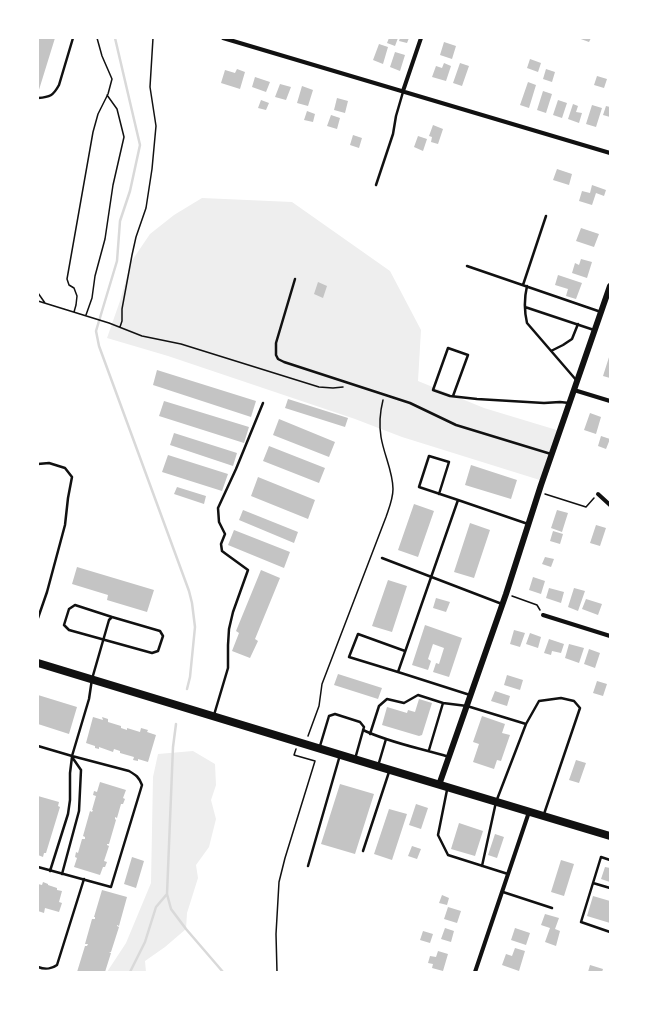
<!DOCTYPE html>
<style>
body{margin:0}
#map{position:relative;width:648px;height:1010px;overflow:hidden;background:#fff;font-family:Lora,serif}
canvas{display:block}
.frame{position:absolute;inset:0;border:39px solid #fff;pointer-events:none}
</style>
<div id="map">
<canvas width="648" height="1010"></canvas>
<div class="frame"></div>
</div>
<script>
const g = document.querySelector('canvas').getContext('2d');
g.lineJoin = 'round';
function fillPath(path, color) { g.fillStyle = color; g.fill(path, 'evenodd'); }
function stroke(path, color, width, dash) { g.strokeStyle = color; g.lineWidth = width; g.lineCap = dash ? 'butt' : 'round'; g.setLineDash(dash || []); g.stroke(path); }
fillPath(new Path2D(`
 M202 198 292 202 390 271 421 330 418 381 484 408 560 431 543 481 402 437 355 419 168 356 107 338 120 301 131 262 150 234 174 215Z
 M193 751 215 764 216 785 211 800 216 819 209 847 196 865 198 878 187 913 186 929 165 947 145 961 146 972H107L126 943 151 883 153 777 158 754Z`), '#eee');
stroke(new Path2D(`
 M115 38 140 145 130 191 120 221 117 261 96 331 99 346 189 591 192 603 195 627 190 677 187 689
 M176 724 173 747 167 894 171 909 186 929 223 972
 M130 972 145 942 156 907 167 894`), '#d9d9d9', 2.5);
fillPath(new Path2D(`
 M38 38H55L38 93Z
 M389 38H398L395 46 387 43Z
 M400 38H409L407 43 399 41Z
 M578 38H591L589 42Z
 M444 42 456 46 452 59 440 55Z
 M379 44 388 47 383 64 373 60Z
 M395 52 405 55 400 71 390 67Z
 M530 59 541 63 538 72 527 68Z
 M444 63 451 66 446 81 432 77 436 66 442 68Z
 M460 63 469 66 462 86 453 83Z
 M237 69 245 72 240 89 221 83 225 70 235 73Z
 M546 69 555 72 552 82 543 79Z
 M597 76 607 79 604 88 594 85Z
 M255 77 270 82 266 92 252 87Z
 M528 82 536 85 529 108 520 105Z
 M280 84 291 87 286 100 275 97Z
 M302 86 313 90 308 106 297 103Z
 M543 91 552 94 546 113 537 110Z
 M337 98 348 101 345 113 334 110Z
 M261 100 269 103 266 110 258 108Z
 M558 100 567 103 562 118 553 115Z
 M573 104 578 106 576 112 582 113 579 123 568 119Z
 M592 105 602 108 596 127 586 124Z
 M606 106 610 107V117L603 115Z
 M307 111 315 114 313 122 304 120Z
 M331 115 340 118 337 129 327 126Z
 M433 125 443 129 438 144 431 142 432 137 429 136Z
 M353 135 362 138 359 148 350 145Z
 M418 136 427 139 423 151 414 147Z
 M557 169 572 174 569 185 553 180Z
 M592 185 606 190 604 196 596 193 592 205 579 201 582 191 590 193Z
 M581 228 599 234 594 247 576 241Z
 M581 259 592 262 587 278 572 273 575 263 579 265Z
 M558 275 582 283 576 299 566 296 568 289 555 285Z
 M318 282 327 286 323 298 314 294Z
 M610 354V378L603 376Z
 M157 370 256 401 251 417 153 385Z
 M288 399 348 418 345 427 285 408Z
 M164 401 249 427 244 443 159 416Z
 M590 413 601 417 596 434 584 430Z
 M279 419 335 442 329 457 273 435Z
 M174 433 237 453 233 466 170 445Z
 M601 436 610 439 606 449 598 446Z
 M269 446 325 468 319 483 263 461Z
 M168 455 228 474 222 491 162 472Z
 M471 465 517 480 511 499 465 485Z
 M258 477 315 500 308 519 251 496Z
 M177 487 206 496 204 504 174 494Z
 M414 504 434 511 418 557 398 550Z
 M243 510 298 532 294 543 239 520Z
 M557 510 568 513 562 532 551 528Z
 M470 523 490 530 474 578 454 572Z
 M596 525 606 528 600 546 590 543Z
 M234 530 290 552 284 568 228 545Z
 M553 531 563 534 560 544 550 541Z
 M545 557 554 559 551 567 542 564Z
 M77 567 154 590 147 612 107 600 108 595 72 584Z
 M261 570 280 578 255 639 258 641 250 658 232 651 239 633 236 631Z
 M533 577 545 581 541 594 529 590Z
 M388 580 407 586 392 632 372 626Z
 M549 588 564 592 561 603 546 598Z
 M574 588 585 591 578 611 568 607Z
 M436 598 450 602 446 612 433 608Z
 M586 599 602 604 598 615 582 609Z
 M425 625 462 638 449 677 433 672 436 663 439 664 444 648 433 644 428 659 431 661 428 670 412 665Z
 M514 630 525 633 520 647 510 644Z
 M530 633 541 637 538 648 526 644Z
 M549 639 564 644 561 653 552 651 551 655 544 653Z
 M569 644 584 648 579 663 565 658Z
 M589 649 600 653 595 668 584 664Z
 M338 674 382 688 378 699 334 685Z
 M507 675 523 680 520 690 504 685Z
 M597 681 607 684 603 696 593 693Z
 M495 691 510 696 507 706 491 701Z
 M38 695 77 707 69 734 38 724Z
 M419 699 432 703 422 735 419 736 382 725 387 707 407 713 408 710 415 712Z
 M482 716 505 724 502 733 510 735 501 761 497 760 494 769 473 762 479 744 473 742Z
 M93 717 103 720 102 717 108 719V722L121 726V728L127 730V728L140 732 141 728 148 730 147 732 156 735 148 762 138 759V761L133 760 134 757 120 753V751L114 749 113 752 99 747V749L95 748V746L86 743Z
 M576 760 586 763 579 783 569 780Z
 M100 782 126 790 123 798 125 799 123 804H121L117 818 115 817V819L116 820 109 844H107V845L109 846 104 861 107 862 105 867H103L100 875 74 867 77 858 75 857 76 852 78 853 82 839H85V837L83 836 90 811 92 812 93 810H92L96 796 93 795 94 791 97 792Z
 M340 784 374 794 355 854 321 844Z
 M38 796 59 802 58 806 60 807 46 853H44L43 857 38 855Z
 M416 804 428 808 421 829 409 825Z
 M389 809 407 814 392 860 374 854Z
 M459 823 483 831 475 856 451 849Z
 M495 834 504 837 497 858 488 855Z
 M412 846 421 849 417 859 408 856Z
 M132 857 144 861 136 888 124 884Z
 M561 860 574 864 564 896 551 892Z
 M605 867 610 868V882L601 879Z
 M43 882 48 884V885L57 888V890L62 891 59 902 62 903 59 912 45 908 44 913 38 911V884L42 885Z
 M102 890 127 897 119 926 117 925V926L119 927 111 952H109L111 953 105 972H77L85 946H87L88 944H85L92 919H95V917H94Z
 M442 895 449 898 447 905 439 903Z
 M593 896 610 901V923L587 916Z
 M448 907 461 911 457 923 444 919Z
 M545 914 559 918 555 929 560 931 556 946 545 942 550 928 541 925Z
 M445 928 454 931 451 942 441 939Z
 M515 928 530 933 526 945 511 940Z
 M423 931 433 934 430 943 420 940Z
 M515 948 525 951 519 971 502 965 506 954 512 956Z
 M438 951 448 954 443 971 432 968 433 964 428 963 430 956 436 957Z
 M590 965 603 969 602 972H588Z`), '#c4c4c4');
stroke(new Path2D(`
 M38 293 45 303
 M38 301 109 323 142 336 181 344 319 387 333 388 343 387
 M74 312 76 305 77 296 74 288 69 285 67 279 93 132 98 114 108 94 112 79 102 56 97 38
 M86 315 92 298 95 276 105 239 113 185 124 137 117 109 107 95
 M120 327 122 321V309L132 255 136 237 146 208 152 169 156 126 150 87 153 38
 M545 494 586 507 594 498
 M512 596 537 605 540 610
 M308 736 319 706 322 684 386 517C389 508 393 499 393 489 393 472 384 455 381 437 379 425 380 412 383 400
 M277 972 276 934 279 882 285 858 315 761 294 755 296 749`), '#111', 1.5);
stroke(new Path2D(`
 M38 98C50 97 53 96 59 85L73 38
 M376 185 393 134 396 116 403 92
 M467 266 601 312
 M295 279 276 343V355L278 359 284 362 410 403 456 425 551 454
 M523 285 546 216
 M527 286C524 299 524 310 527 323L577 381
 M525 307 594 330
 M551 351 563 345 572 339 578 324
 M453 396 468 355 448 348 433 390 450 396 477 399 544 403 560 402 569 403
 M38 464 49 463 65 468 72 477 68 498 65 525 47 592 38 618
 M439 494 449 462 429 456 419 487 458 500
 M382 558 502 604
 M398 672 349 657 358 634 405 651
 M470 695 398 672 458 500 528 524
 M214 715 228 668V645L229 629 233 612 248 570 226 554 222 551 221 544 225 534 219 522 218 508 236 469 263 403
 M363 730C390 743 420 748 449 757
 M370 734 379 706 387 699 404 703 418 695 443 703
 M38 746 72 756 89 699 92 679 109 620 112 617 160 631 163 636 158 651 152 653 69 630 64 625 69 609 75 605 112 617
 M320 746 329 716 335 714 360 722 364 727 355 759
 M429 750 443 703 467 706 526 724 539 701 561 698 574 701 580 708 544 814
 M378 766 386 739
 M447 790 438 835 448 855 508 874
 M363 851 389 772
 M610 860 601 857 593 883 610 888
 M308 866 340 755
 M482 866 496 802 526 724
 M38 867 111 887 142 785C139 777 136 775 129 771L72 756
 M50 871 68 814 70 800V773L72 757
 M62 874 79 811 81 770 72 757
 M593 883 581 922 610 932
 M503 892 552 908
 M38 967C46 970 51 969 57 965L84 879`), '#111', 2.5);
stroke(new Path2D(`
 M223 38 610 153
 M403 91 421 38
 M574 390 610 401
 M598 494 610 505
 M543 615 610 636
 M475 972 529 812`), '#111', 4);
stroke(new Path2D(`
 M439 785 506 594 541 485 610 286`), '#111', 6);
stroke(new Path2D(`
 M38 663C229 721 419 779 610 836`), '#111', 8);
</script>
